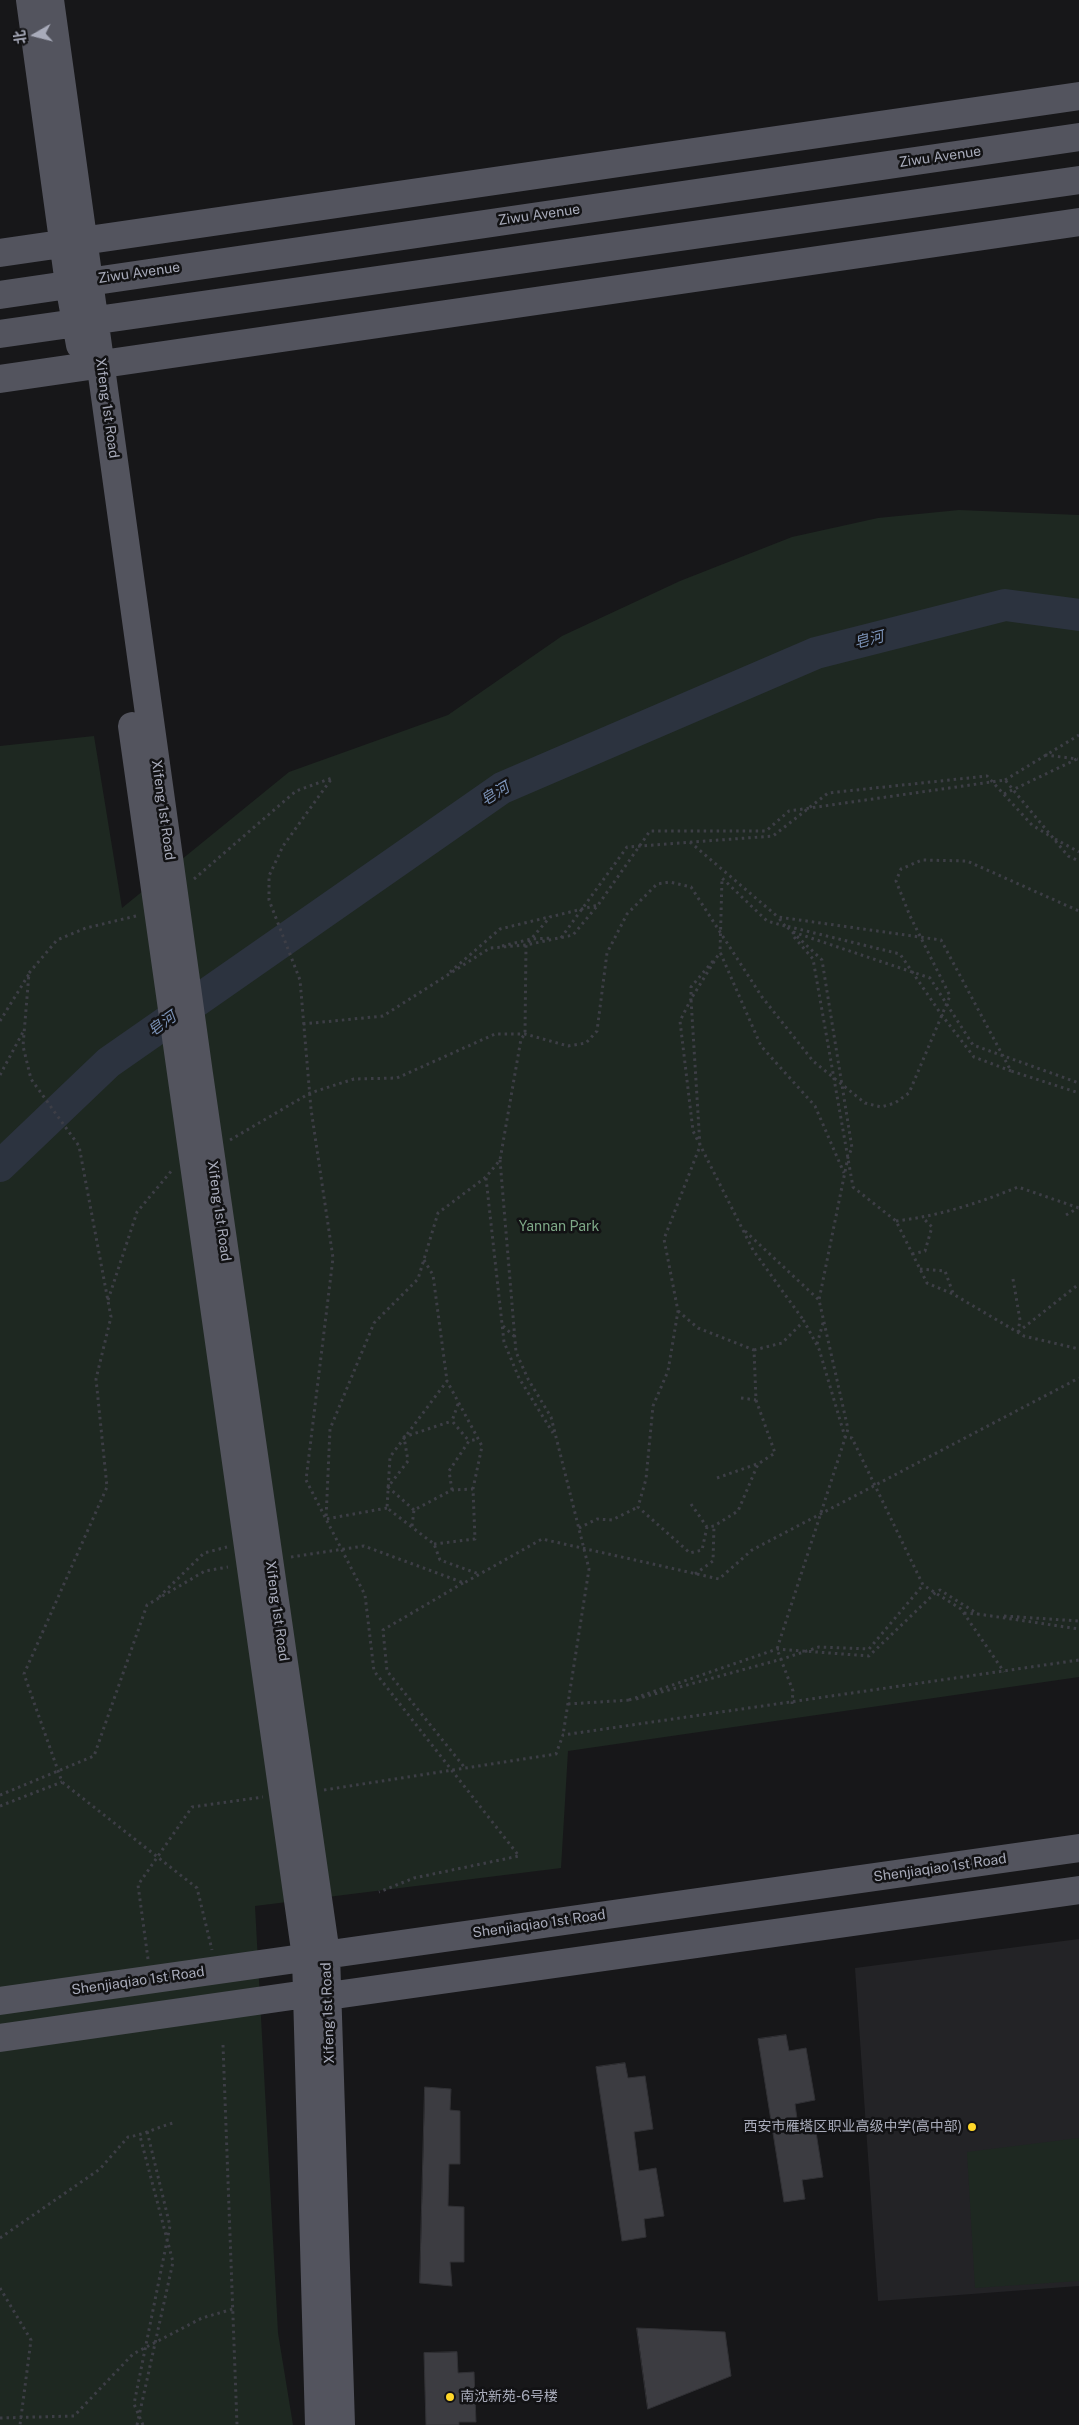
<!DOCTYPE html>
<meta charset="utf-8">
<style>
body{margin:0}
#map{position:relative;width:1079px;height:2425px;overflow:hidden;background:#171719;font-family:"Public Sans","Noto Sans SC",sans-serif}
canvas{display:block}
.north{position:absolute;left:10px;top:10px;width:50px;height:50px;-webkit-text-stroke:4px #121214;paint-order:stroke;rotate:262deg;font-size:14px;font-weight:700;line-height:20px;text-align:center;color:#a8abba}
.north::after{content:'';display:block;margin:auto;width:18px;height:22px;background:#a8abba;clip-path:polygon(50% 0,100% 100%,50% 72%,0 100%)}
</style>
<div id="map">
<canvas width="1079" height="2425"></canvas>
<div class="north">北</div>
</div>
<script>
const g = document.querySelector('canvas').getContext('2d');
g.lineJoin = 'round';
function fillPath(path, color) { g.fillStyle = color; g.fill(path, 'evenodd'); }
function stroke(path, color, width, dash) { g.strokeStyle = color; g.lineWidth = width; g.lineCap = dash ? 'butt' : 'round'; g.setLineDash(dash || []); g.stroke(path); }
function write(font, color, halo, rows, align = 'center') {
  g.font = font + ' "Public Sans","Noto Sans SC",sans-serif'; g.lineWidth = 5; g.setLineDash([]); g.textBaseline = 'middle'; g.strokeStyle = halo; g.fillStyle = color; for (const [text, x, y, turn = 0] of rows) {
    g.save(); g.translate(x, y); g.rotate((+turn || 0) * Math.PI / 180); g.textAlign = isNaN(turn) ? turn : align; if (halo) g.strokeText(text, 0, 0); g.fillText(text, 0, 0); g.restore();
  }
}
fillPath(new Path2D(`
 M1079 1939V2286L878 2301 855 1968Z`), '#232326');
fillPath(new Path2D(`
 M959 510 1079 515V1677L568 1751 561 1868 255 1906 278 2333 293 2425H0V746L94 736 122 908 289 772 448 715 562 636 680 581 792 537 878 518Z
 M1079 2138V2281L975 2288 967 2152Z`), '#1e2821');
stroke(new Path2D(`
 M0 1166 109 1062 502 788 816 653 1005 605 1079 615`), '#2c333f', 32);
const building = new Path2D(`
 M786 2035 789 2051 806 2048 815 2100 795 2104 799 2134 816 2132 823 2177 802 2180 805 2199 784 2202 758 2039Z
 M625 2063 628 2078 645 2076 653 2129 634 2132 639 2171 656 2168 664 2216 644 2219 646 2237 622 2241 596 2067Z
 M425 2087 451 2089 450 2110 460 2111V2164H449L448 2206 464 2207V2262H450L452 2286 420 2283Z
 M637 2328 725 2332 731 2376 648 2409Z
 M457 2352 458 2373 474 2372 476 2422H459V2425H426L424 2353Z`);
fillPath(building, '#3c3c41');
stroke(building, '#313135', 1);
stroke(new Path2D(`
 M1045 755 1078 759
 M1005 780 1079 735
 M1004 794 1079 758
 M1055 839 1079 852
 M690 842 778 917
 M194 879 296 791 332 778 283 846 269 876V900L300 980 311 1109 333 1258 306 1480 365 1595 374 1671 519 1856 414 1878 379 1892
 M136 916 86 928 57 940 29 973 23 1046 31 1079 79 1146 111 1317 96 1379 107 1487 24 1674 62 1782 197 1888 212 1950
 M785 926 778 917 941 940 1011 1071 1079 1093
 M785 926 767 921 722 878 720 952 761 1046 815 1106 844 1173
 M793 932 930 978 973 1045 1079 1083
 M794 937 813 959 853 1187 896 1221 927 1283 953 1294 1024 1336 1079 1349
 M561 938 627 847 773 836 828 793 987 776 1032 825 1050 836
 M502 946 531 939 552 938
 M713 961 691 987V999L680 1021 693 1131 753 1250 804 1321
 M450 972 500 929 549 917
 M0 1021 29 974
 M303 1024 383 1016 490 948 526 945 573 935 598 905 650 831H766L789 811 1005 780 1068 856 1079 861
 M0 1075 23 1032
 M230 1140 310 1093 354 1079 397 1078 495 1034H525L568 1046 586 1043 597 1031 607 953 627 914 657 884 670 882 691 887 762 997 813 1061 865 1103 881 1107 895 1103 909 1093 950 996 910 916 896 881 901 869 922 860 967 861 1079 911
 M500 1160 516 1352 528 1379 551 1417 589 1569 563 1735
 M486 1178 504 1342 519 1378 553 1433
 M1066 1215 1078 1208
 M896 1221C939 1216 979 1203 1018 1187L1079 1208
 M745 1231 819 1300
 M912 1254 925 1251 932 1227 924 1219
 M424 1260 433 1275 447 1381
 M920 1269 945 1271 953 1293
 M1013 1279 1020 1320 1018 1332
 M108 1300 137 1212 173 1169
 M678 1311 698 1328 754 1350 756 1400 775 1453 758 1464 738 1511 714 1526 707 1527 702 1550 690 1553 638 1507 646 1479 653 1406 668 1371 678 1311 664 1239 700 1146 691 999 720 952
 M503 1326 515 1337
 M1018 1332 1079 1284
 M817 1344 823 1323
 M754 1350 782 1343 804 1321 819 1349 845 1437 852 1438 923 1585 961 1609 1004 1672
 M741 1398 756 1400
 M458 1404 452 1421 469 1441
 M717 1478 757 1464
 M452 1490 449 1471 469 1441 478 1439
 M691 1504 707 1527
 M387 1508 326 1519 330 1429 374 1323 418 1279 438 1213 486 1177 500 1160 521 1039 525 1034 526 945 550 917 598 905
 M414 1510 388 1487 408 1461 404 1437 452 1421
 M412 1526 414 1510 452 1490 473 1489
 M579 1528 597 1519 612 1520 638 1507
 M434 1544 475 1539 473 1489 482 1446 447 1381 390 1457 387 1508 434 1544 440 1560 479 1574
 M291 1557 364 1546 464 1583 542 1539 719 1579 752 1550 1079 1378
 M695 1574 713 1561 714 1526
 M463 1583 383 1630 387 1671 465 1768
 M159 1597 204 1553 227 1547
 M964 1613 978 1614
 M1004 1616 1079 1621
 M636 1699 782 1659 819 1647 869 1649 923 1585
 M629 1700 777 1649 869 1656 935 1593 940 1590 978 1614 1079 1629
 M568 1704 630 1700
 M792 1704 793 1691 777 1649 848 1429 819 1300 848 1157 852 1148 822 960 786 926 900 954 941 1014 974 1057 1011 1071
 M324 1790 556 1754 563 1735 1079 1660
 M0 1795 94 1756 147 1605 205 1571 228 1567
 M0 1806 62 1782
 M148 1959 138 1885 192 1807 263 1797
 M223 2045 237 2425
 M0 2238 100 2169 128 2137C143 2135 158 2127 173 2123
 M0 2288 31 2340 20 2425
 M0 2418 74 2416 133 2354 202 2318 233 2309
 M137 2425 173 2262 140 2136
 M143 2425 134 2404 170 2226 147 2131`), '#3d3e46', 3, [2.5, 4]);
stroke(new Path2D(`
 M30 0 69 284 80 345
 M50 0 199 1074 326 1954 341 2425
 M0 253 1079 96
 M0 295 1079 137
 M0 334 1079 180
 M0 379 1079 222
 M132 726 306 1957 319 2425
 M0 2001 1079 1848
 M0 2038 306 1994 328 1996 1079 1890`), '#53545e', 28);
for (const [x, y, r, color] of [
 [972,2127,5,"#ffd729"],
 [450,2397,5,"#ffd729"]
]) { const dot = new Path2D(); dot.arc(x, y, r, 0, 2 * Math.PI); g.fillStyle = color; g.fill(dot); stroke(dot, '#121214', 2); }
write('14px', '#a8abba', '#121214', [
 ["Ziwu Avenue",940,157,-8],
 ["Ziwu Avenue",539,215,-8],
 ["Ziwu Avenue",139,273,-8],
 ["Xifeng 1st Road",107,408,82],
 ["Xifeng 1st Road",163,810,82],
 ["Xifeng 1st Road",219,1211,82],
 ["Xifeng 1st Road",277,1611,82],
 ["Shenjiaqiao 1st Road",940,1868,-8],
 ["Shenjiaqiao 1st Road",539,1924,-8],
 ["Shenjiaqiao 1st Road",138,1981,-8],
 ["Xifeng 1st Road",328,2013,-92]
]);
write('14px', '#7da786', '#121214', [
 ["Yannan Park",559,1227]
]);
write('14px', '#a8abba', '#121214', [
 ["西安市雁塔区职业高级中学(高中部)",962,2127],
 ["南沈新苑-6号楼",460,2397,"left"]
], 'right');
write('italic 15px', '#7c93b8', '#121214', [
 ["皂河",869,640,-14],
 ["皂河",495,794,-31],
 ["皂河",162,1024,-35]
]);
</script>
